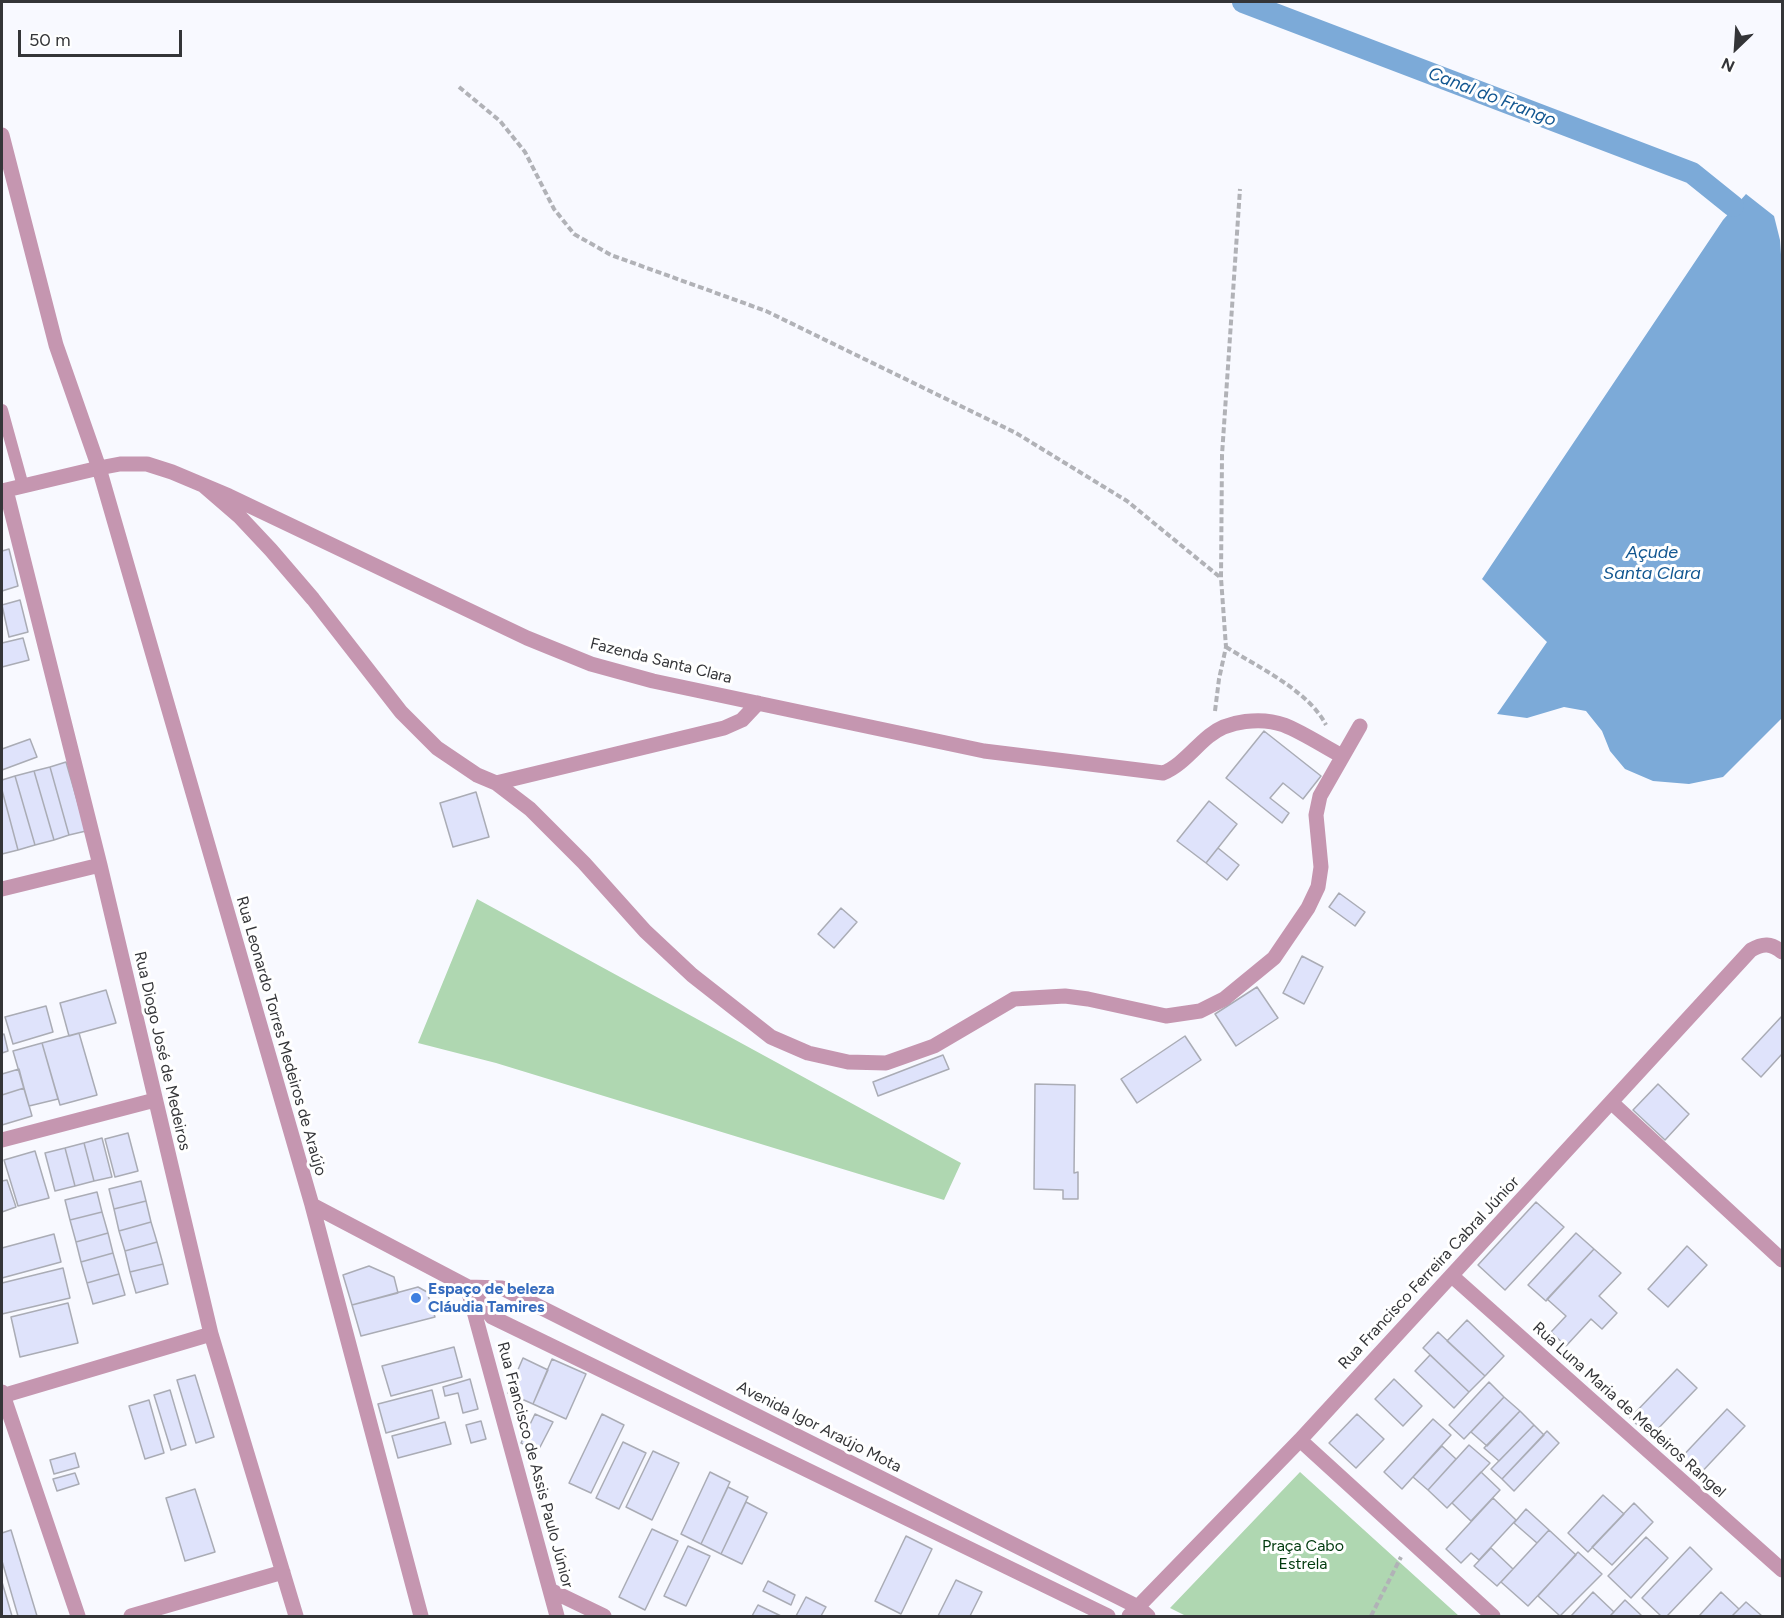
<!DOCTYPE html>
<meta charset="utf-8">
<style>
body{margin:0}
#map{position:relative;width:1784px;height:1618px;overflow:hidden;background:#f8f9ff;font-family:Figtree,sans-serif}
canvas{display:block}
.frame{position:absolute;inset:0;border:3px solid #343538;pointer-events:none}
.north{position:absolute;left:1706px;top:18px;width:60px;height:60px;-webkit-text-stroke:4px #fff;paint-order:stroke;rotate:205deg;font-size:16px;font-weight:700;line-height:24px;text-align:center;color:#343538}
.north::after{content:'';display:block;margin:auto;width:21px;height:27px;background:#343538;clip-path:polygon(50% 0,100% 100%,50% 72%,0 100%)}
.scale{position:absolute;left:18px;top:30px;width:164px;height:27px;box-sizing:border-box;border:3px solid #343538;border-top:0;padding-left:8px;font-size:18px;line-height:21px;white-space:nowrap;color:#343538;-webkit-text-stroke:4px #fff;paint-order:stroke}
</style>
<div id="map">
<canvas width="1784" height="1618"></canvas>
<div class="frame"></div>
<div class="north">N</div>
<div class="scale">50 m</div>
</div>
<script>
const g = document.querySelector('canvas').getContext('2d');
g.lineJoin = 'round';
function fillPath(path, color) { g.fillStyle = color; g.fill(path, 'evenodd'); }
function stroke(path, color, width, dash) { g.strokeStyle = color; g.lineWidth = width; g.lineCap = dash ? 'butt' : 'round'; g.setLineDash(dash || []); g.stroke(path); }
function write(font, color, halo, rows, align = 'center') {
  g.font = font + ' Figtree,sans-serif'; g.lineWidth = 6; g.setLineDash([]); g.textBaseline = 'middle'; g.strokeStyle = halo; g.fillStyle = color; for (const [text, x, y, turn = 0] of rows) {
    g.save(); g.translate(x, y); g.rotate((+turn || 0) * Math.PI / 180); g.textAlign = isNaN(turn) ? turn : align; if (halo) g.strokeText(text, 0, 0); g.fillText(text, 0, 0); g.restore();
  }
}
fillPath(new Path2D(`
 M477 899 961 1163 944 1200 496 1063 418 1043Z
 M1300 1472 1459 1616H1186L1170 1608Z`), '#afd7b1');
fillPath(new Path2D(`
 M1746 194 1774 216 1780 240 1782 269V718L1723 777 1689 784 1653 781 1625 769 1610 751 1602 731 1586 711 1564 707 1527 718 1497 714 1547 642 1482 579 1723 220Z`), '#7caad8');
stroke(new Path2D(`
 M1243 2 1692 173 1733 206`), '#7caad8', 22);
const building = new Path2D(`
 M9 549 18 586 2 591V551Z
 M20 600 28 632 9 637 2 605Z
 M23 638 29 660 2 667V643Z
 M1264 731 1321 776 1303 799 1283 783 1270 798 1289 813 1282 823 1226 778Z
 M30 739 37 757 2 770V749Z
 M66 762 86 831 69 835 50 767Z
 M50 767 69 835 54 840 34 771Z
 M34 771 54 840 35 845 15 776Z
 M15 776 35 845 18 850 2 790V780Z
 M2 790 18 850 2 854Z
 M476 792 489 837 453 847 440 803Z
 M1209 801 1237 824 1206 863 1177 841Z
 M1218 848 1239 865 1227 880 1206 863Z
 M1339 893 1365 912 1355 926 1329 907Z
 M841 908 857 922 834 948 818 934Z
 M1302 956 1323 967 1304 1004 1283 993Z
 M1257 987 1278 1018 1236 1046 1215 1014Z
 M106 990 116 1023 69 1036 60 1003Z
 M46 1006 53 1032 13 1044 5 1017Z
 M1782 1016V1054L1761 1077 1742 1059Z
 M79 1033 97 1095 60 1105 42 1043Z
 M4 1034 8 1051 2 1053V1035Z
 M1185 1036 1201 1060 1137 1103 1121 1079Z
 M42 1043 58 1099 29 1106 13 1051Z
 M943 1055 949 1069 878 1096 873 1082Z
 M19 1069 24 1088 2 1095V1074Z
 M1035 1084 1075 1085 1074 1173 1078 1172V1199H1063V1190L1034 1189Z
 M1658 1084 1689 1114 1665 1140 1633 1110Z
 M24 1088 32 1116 2 1125V1095Z
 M128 1133 138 1171 115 1177 105 1139Z
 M102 1138 112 1177 94 1181 84 1143Z
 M84 1143 94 1181 75 1186 65 1148Z
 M65 1148 75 1186 55 1191 45 1153Z
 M35 1151 49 1198 18 1206 4 1160Z
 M7 1180 16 1207 2 1212V1181Z
 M141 1181 146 1201 114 1209 109 1189Z
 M97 1192 102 1212 70 1220 65 1200Z
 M146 1201 151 1222 119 1231 114 1209Z
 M1536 1202 1564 1227 1505 1290 1478 1265Z
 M102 1212 108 1233 76 1242 70 1220Z
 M151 1222 157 1242 125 1251 119 1231Z
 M108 1233 113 1253 81 1262 76 1242Z
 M1576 1233 1594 1249 1546 1301 1528 1285Z
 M54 1234 61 1262 2 1278V1248Z
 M157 1242 163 1264 130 1272 125 1251Z
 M1687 1246 1707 1265 1668 1307 1648 1289Z
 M1594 1249 1621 1273 1599 1296 1617 1313 1602 1329 1591 1319 1566 1346 1551 1332 1566 1316 1547 1299Z
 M113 1253 119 1274 87 1283 81 1262Z
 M163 1264 168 1284 136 1293 130 1272Z
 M369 1266 394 1277 398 1293 352 1305 343 1275Z
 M63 1268 70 1298 2 1314V1283Z
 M119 1274 125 1295 93 1304 87 1283Z
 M418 1287 427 1292 435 1317 361 1336 352 1305Z
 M68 1303 78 1343 20 1357 11 1317Z
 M1467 1320 1504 1356 1485 1376 1447 1341Z
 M1438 1332 1485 1376 1469 1392 1423 1348Z
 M454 1347 462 1377 391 1396 382 1366Z
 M1430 1355 1469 1392 1454 1408 1415 1371Z
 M523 1358 548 1370 533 1404 508 1393Z
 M552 1359 586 1374 566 1419 533 1404Z
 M1677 1369 1697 1388 1650 1437 1630 1418Z
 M195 1375 214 1437 196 1443 177 1380Z
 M470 1379 478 1409 463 1413 458 1393 445 1396 443 1387Z
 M1394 1379 1422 1406 1403 1426 1375 1399Z
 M1489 1382 1504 1397 1464 1439 1449 1425Z
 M170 1390 186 1445 171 1450 154 1395Z
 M432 1390 439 1418 386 1433 378 1404Z
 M1504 1397 1520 1411 1487 1446 1471 1432Z
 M149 1400 164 1453 145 1459 129 1406Z
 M1727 1409 1745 1426 1697 1477 1679 1460Z
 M1520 1411 1534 1425 1499 1461 1484 1448Z
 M535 1414 553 1422 538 1451 521 1443Z
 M602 1414 624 1425 591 1493 569 1483Z
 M1357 1414 1384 1439 1356 1468 1329 1443Z
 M1433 1419 1451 1435 1402 1489 1384 1472Z
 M481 1421 486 1439 471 1443 466 1425Z
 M445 1422 451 1444 398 1458 392 1436Z
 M1534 1425 1544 1435 1502 1479 1491 1469Z
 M1547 1431 1559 1443 1514 1491 1502 1479Z
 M623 1442 646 1453 619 1509 596 1498Z
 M1469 1445 1490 1463 1447 1508 1428 1490Z
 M1442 1446 1456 1459 1428 1490 1413 1477Z
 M653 1451 679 1463 652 1520 626 1507Z
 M75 1453 79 1467 54 1474 50 1460Z
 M710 1472 730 1482 701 1544 681 1534Z
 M1481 1472 1500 1490 1471 1521 1452 1503Z
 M75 1473 79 1484 57 1491 53 1479Z
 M728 1487 748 1497 721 1554 701 1544Z
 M195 1489 215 1552 185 1561 166 1498Z
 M1603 1495 1624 1514 1588 1552 1568 1533Z
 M1493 1498 1516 1520 1479 1560 1471 1553 1461 1563 1446 1549Z
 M746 1502 767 1513 742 1564 721 1554Z
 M1634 1503 1653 1522 1612 1565 1592 1547Z
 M1526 1509 1549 1530 1537 1543 1514 1523Z
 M652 1529 678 1541 645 1610 619 1597Z
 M11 1530 37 1616H18L2 1561V1533Z
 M1549 1530 1576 1555 1528 1606 1501 1582Z
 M906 1536 932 1549 901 1614 875 1601Z
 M1646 1537 1668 1558 1631 1598 1608 1576Z
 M688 1546 710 1556 686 1606 664 1596Z
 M1690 1547 1712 1569 1667 1616H1661L1642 1598Z
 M1491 1548 1513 1569 1497 1586 1474 1566Z
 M1578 1552 1602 1574 1560 1616 1538 1596Z
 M956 1580 982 1592 970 1616H938Z
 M768 1581 795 1595 791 1605 763 1591Z
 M2 1582 12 1616H2Z
 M1593 1592 1614 1612 1610 1616H1571Z
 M1721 1592 1739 1609 1732 1616H1699Z
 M806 1597 826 1607 821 1616H796Z
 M1625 1600 1642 1616H1610Z
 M1746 1602 1762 1616H1732Z
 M758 1605 781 1616H752Z`);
fillPath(building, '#dfe3fb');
stroke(building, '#aaacb5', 1.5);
stroke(new Path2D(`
 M459 87 500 121 525 152 554 209 574 234 611 255 766 311 1016 433 1127 501 1221 578
 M1226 647C1258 667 1309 691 1326 725
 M1215 711 1219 679 1226 647 1221 578 1222 455 1240 189
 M1371 1616 1401 1557`), '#b1b2b7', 4, [6, 3]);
stroke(new Path2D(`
 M2 410 23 486`), '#c596b0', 12);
stroke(new Path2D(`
 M2 135 56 345 99 468 312 1205 421 1616
 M203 485 240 517 271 550 313 599 401 712 437 748 477 775 496 783 530 809 584 863 645 931 692 975 771 1037 808 1053 848 1062 886 1063 934 1046 1014 999 1065 996 1088 999 1166 1016 1200 1011 1224 999 1274 958 1308 908 1318 887 1321 867 1316 815 1320 796 1360 726
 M6 490 100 865 211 1334 296 1616
 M2 491 99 468 120 464H147L172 472 229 496 527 638 591 664 653 681 984 751 1163 773C1181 766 1194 748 1209 736 1228 720 1262 717 1284 725 1304 733 1323 746 1342 756
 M496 783 724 728 742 720 758 703
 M2 889 100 865
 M1611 1102 1782 1260
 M2 1140 155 1100
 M312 1205 468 1287 492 1317 1108 1616
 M1452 1276 1782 1570
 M468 1287 502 1288 1138 1607 1148 1616
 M469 1293 557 1616
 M2 1392 78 1616
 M2 1396 211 1334
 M1300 1440 1493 1616
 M550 1590 604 1616
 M131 1616 283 1572
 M1129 1616 1300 1440 1751 950C1763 943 1771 943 1782 952`), '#c596b0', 15);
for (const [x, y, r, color] of [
 [416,1298,6,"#3f7fe0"]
]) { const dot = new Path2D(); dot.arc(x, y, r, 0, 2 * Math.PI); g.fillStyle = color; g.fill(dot); stroke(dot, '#fff', 2); }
write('16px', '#343538', '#fff', [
 ["Fazenda Santa Clara",661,661,14],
 ["Rua Leonardo Torres Medeiros de Araújo",281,1036,74],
 ["Rua Diogo José de Medeiros",162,1051,77],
 ["Rua Francisco Ferreira Cabral Júnior",1429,1273,-47],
 ["Rua Luna Maria de Medeiros Rangel",1629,1410,42],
 ["Avenida Igor Araújo Mota",819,1427,27],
 ["Rua Francisco de Assis Paulo Júnior",535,1465,75]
]);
write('bold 16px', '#366cbe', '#fff', [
 ["Espaço de beleza",428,1289],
 ["Cláudia Tamires",428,1307]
], 'left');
write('16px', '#013a0e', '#fff', [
 ["Praça Cabo",1303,1546],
 ["Estrela",1303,1564]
]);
write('italic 18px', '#125791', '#fff', [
 ["Canal do Frango",1492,97,21],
 ["Açude",1652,553],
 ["Santa Clara",1652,574]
]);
</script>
